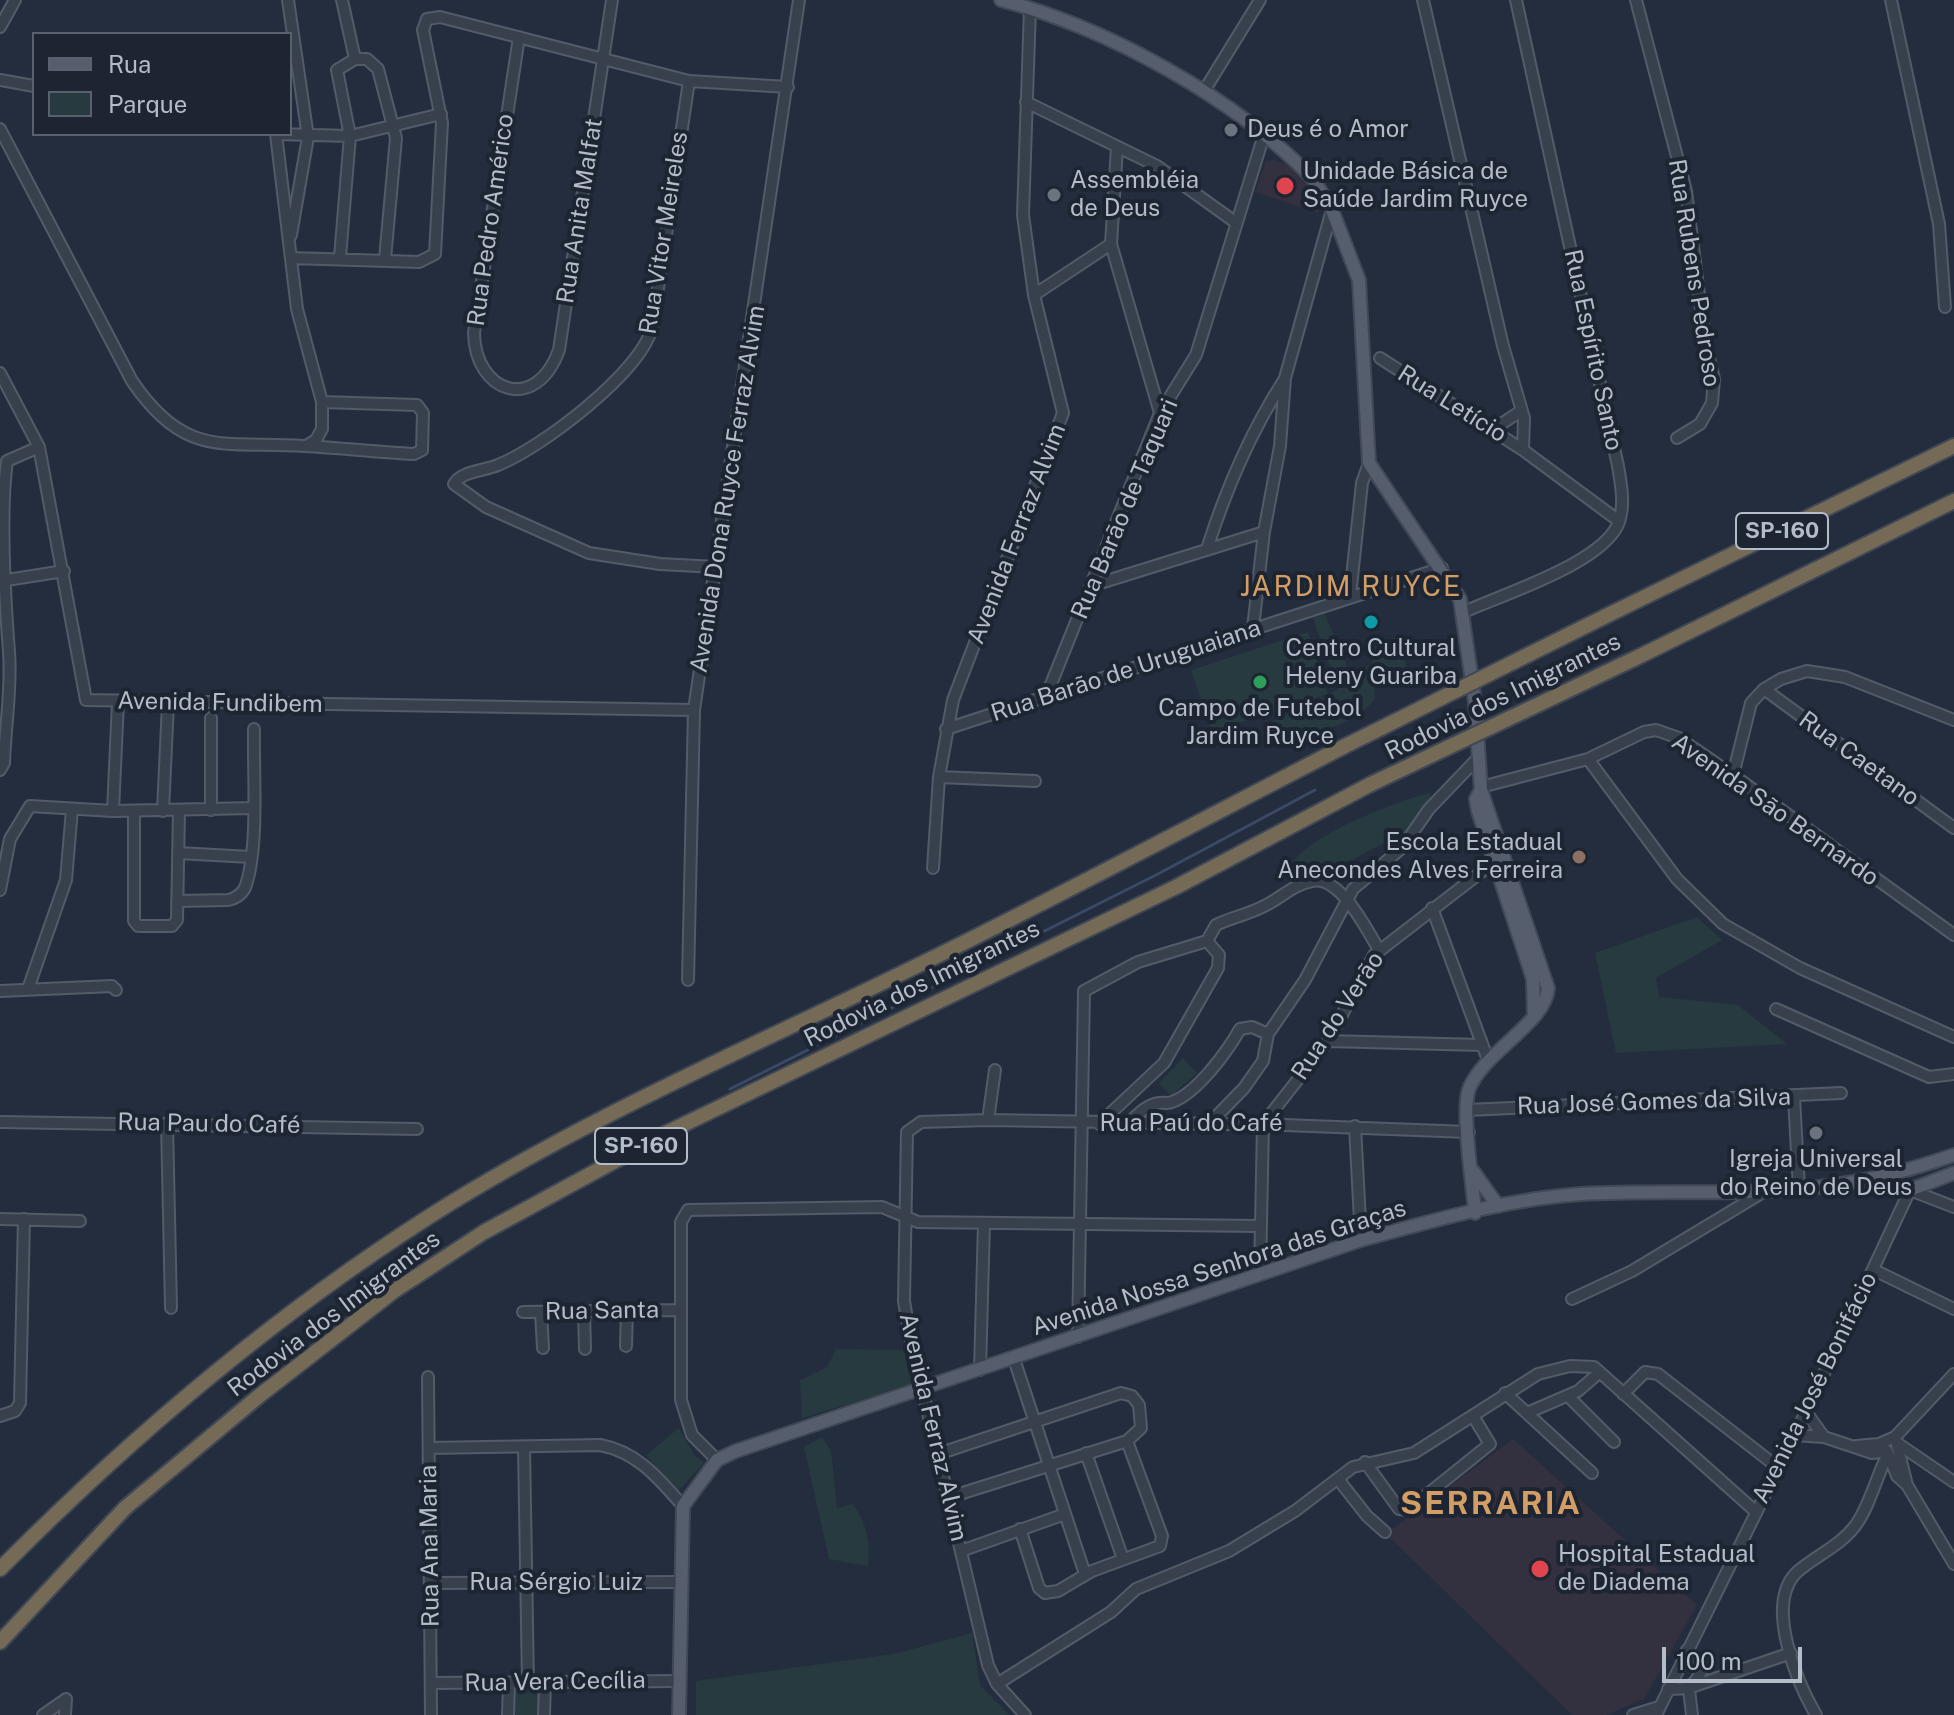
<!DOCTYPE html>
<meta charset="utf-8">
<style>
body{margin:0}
#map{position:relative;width:1954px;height:1715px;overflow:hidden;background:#242d3e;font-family:"Public Sans",sans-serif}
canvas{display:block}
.legend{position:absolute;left:32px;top:32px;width:260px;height:104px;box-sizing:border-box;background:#1d2533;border:2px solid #59616f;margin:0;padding:10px 14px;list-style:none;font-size:24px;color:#b4bbc9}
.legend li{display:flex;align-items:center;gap:16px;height:40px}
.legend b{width:40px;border:2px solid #59616f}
.scale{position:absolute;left:1662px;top:1647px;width:140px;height:36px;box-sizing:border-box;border:4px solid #b4bbc9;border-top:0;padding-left:10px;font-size:24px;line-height:28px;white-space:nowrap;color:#b4bbc9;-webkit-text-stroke:6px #1d2533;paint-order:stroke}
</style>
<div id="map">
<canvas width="1954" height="1715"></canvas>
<ul class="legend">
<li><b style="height:10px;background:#565e6e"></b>Rua</li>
<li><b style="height:22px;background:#263a3f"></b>Parque</li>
</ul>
<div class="scale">100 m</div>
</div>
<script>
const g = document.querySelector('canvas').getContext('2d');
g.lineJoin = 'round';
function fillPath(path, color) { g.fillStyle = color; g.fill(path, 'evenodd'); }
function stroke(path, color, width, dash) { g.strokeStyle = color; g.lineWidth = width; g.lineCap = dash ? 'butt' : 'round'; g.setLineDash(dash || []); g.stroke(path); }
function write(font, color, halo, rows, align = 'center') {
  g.font = font + ' "Public Sans",sans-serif'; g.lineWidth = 8; g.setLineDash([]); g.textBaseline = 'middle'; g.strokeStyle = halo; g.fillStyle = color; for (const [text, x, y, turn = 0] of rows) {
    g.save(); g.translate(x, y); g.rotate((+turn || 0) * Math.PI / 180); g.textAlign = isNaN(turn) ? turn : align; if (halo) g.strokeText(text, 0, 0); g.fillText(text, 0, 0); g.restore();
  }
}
fillPath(new Path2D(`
 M1274 160 1286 164 1323 196 1318 213 1255 192 1266 161Z
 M1513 1439 1697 1605 1644 1699 1606 1715H1572L1386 1534Z`), '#33303f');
fillPath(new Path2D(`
 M1325 614 1352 678 1372 663 1376 646 1410 640 1402 651 1408 674 1390 685 1383 679 1374 686 1375 699C1350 729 1311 733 1275 743L1270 722 1338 690 1313 618Z
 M1308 632 1328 694 1212 732 1191 670Z
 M1429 793 1433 799 1410 833 1393 838 1330 872 1289 883C1272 846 1401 800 1429 793Z
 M1697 917 1722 940 1656 978 1659 997 1738 1005 1787 1044 1616 1053 1595 953Z
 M1183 1058 1197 1073 1171 1096 1159 1083Z
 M836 1349 902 1350 909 1360 912 1385 802 1418 800 1380 827 1367Z
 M679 1428 694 1455 704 1463 677 1492 646 1455Z
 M822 1437 831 1451 837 1508 853 1504C867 1524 871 1543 868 1566L829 1559 804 1447Z
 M972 1633 980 1685 1009 1715H696V1681L894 1654Z
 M509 1683H545L544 1715H508Z`), '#263a3f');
stroke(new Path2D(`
 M730 1089 1156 875 1315 790`), '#3a4966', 3);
const minor = new Path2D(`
 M288 0 308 137 291 235
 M342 0 355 59
 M1423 0 1503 346 1524 418 1523 450
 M1636 0 1686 191 1705 342 1714 379 1712 403 1700 424 1677 438
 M1891 0 1939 224 1945 307
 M0 27 15 0
 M519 37 474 333C475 393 536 414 559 350L612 0
 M0 80 34 86
 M689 81 652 328C640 373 541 448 498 465 484 471 461 471 454 484L486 507 589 553 660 564 716 567
 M1204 91 1260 0
 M1026 102 1157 166 1235 222
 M0 129 132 381C185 459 223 441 304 446 341 448 377 452 414 454L422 450 423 413 417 405 322 402
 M276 134 297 309 322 402V429L316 440 306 446
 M276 134 350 136 441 114
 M1117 147 1111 244 1160 413
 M340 257 350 136 337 70 355 59H367L378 69 396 138 385 259
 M291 258 419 262 435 254 442 123 423 30 427 19 440 17 689 81 788 87
 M1034 295 1111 244
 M1380 358 1523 450 1619 521
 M0 373 39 447 86 700 694 710
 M1492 430 1521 411
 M1207 549C1226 489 1250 433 1284 380
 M0 581 64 571
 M1094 585 1264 532
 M1350 596 1362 483 1369 463
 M1464 612C1503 594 1604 563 1619 522 1625 504 1621 484 1618 466L1516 0
 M1253 628 1264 532 1280 446 1285 378 1332 210
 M1764 689 1954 828
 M1045 699 1160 413 1196 355 1263 138
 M211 718V810
 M946 729 1442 568
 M1588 759 1677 879 1723 924 1800 968 1954 1037
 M0 770 4 763C5 726 12 689 9 652 5 599 0 511 7 461L39 447
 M1733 775 1751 703 1764 689 1781 679 1807 671 1845 677 1954 720
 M939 777 1035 781
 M1481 787 1588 759 1644 732 1656 730 1679 738 1733 775 1954 935
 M113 811 118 702
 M134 811V921L138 926H172L177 920 179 810
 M163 811 168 703
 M178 853 251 857
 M933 868 939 777 953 700 1063 413 1034 295 1023 215 1030 8
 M0 890 10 839 30 806 113 811 253 808
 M177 901 228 900C237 898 243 894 246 885 259 845 253 772 254 729
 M1432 908 1488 1060
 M688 980 694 710 799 0
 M28 989 66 880 72 809
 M0 991 112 986 116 990
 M1776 1009 1929 1077 1954 1074
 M1328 1041 1481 1045
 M1794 1098 1799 1188
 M1467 1110 1841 1093
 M988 1120 995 1070
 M0 1122 417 1129
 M167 1123 171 1308
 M1099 1124 1164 1063 1218 968 1219 955 1207 941
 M1128 1124C1137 1115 1146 1105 1159 1103 1163 1102 1168 1104 1172 1102 1197 1093 1227 1052 1240 1029L1252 1027 1268 1034
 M1209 1124 1244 1088 1263 1061 1268 1034 1305 980 1353 889 1402 848 1429 809 1477 759
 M1355 1126 1361 1240
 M0 1219 80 1221
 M1874 1270 1954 1309
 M1260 1274 1263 1124 1328 1041 1374 955 1498 859
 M1572 1299 1632 1271 1765 1191
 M584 1310 585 1349
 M523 1312 680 1310
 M541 1312 543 1348
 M1078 1337 1084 991 1138 962 1207 941 1216 925C1232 917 1251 914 1268 904 1283 896 1295 884 1312 881 1340 875 1367 930 1379 950
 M626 1346 627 1309
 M1014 1359 1085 1574
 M980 1370 984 1223
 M428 1377 431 1715
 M1505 1393 1592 1473
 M1623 1394 1645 1372 1658 1374 1776 1466
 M1568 1396 1614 1442
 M1806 1412 1824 1437
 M1527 1413 1578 1391 1600 1372
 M0 1416 15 1411 20 1403 24 1219
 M1794 1435 1824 1437 1872 1453 1887 1451
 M1897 1443 1954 1482
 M1897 1445 1907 1485
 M1856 1446 1879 1444 1895 1437 1954 1374
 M524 1447 528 1683
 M429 1448 600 1445C638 1452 659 1479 683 1506
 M1887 1451 1897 1476 1907 1485 1954 1564
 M1086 1453 1123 1559
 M938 1454 1121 1393 1132 1396 1139 1405 1141 1428 1127 1441 947 1498
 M717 1460 692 1435 681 1400V1222L688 1210 882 1207 918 1222 1259 1226
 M1365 1462 1399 1509 1408 1510 1490 1444 1473 1416
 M1338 1479 1367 1516 1385 1532
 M1020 1529 1039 1588 1045 1593 1058 1591 1092 1571 1160 1546 1162 1536 1127 1441
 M961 1551 1065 1514
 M430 1583 681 1582
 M431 1683 679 1681
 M997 1684 1111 1612 1136 1589 1229 1551 1295 1511 1353 1467 1414 1453 1538 1374 1570 1366 1594 1367 1755 1511
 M1694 1686 1791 1653
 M1668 1689C1689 1689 1693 1688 1702 1670L1687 1650
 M1689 1689 1692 1715
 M43 1715 66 1699 65 1715
 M508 1715 509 1683
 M544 1715 545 1683
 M1025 1715 997 1684 988 1665 911 1342 904 1301 907 1132 921 1122 988 1120 1284 1125 1469 1132
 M1633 1715 1659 1707
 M1656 1715 1806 1412 1910 1190 1954 1207
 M1816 1715C1797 1682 1764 1604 1797 1572 1815 1556 1840 1546 1855 1526 1870 1506 1876 1477 1888 1454`);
const major = new Path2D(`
 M1001 0C1108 28 1237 99 1314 180L1332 210 1359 280 1369 463 1460 599 1475 702 1481 790 1548 988C1546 1023 1483 1052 1469 1089 1461 1111 1473 1186 1475 1213
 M1481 790 1476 799 1478 811 1533 979 1534 1015
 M1473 1171 1498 1206
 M1860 1185 1910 1190 1954 1173
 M679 1715 683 1506 717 1460 736 1451 1361 1240C1432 1221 1506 1199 1581 1194 1669 1189 1761 1198 1848 1183 1885 1177 1919 1167 1954 1155`);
const highway = new Path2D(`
 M1610 614 1954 446
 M1636 658 1954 501
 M0 1569C131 1437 272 1317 430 1216 594 1112 773 1038 947 951 1080 885 1211 815 1343 747
 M0 1642 125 1508 259 1396 394 1291 484 1232 668 1132 1176 887 1371 784`);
stroke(minor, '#535b69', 14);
stroke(major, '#414957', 16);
stroke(highway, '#404856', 18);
stroke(minor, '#38404e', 10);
stroke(major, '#565e6e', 12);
stroke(highway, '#746a56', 14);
const highwayBridge = new Path2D(`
 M1343 747 1610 614
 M1371 784 1636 658`);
stroke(highwayBridge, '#404856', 18, []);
stroke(highwayBridge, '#746a56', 14);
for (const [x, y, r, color] of [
 [1231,130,8,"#6b7280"],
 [1285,186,10,"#e0444e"],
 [1054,195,8,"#6b7280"],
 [1371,622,8,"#0f9aa8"],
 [1260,682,8,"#2e9e5b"],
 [1579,857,8,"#8d6e63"],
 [1816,1133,8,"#6b7280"],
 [1540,1569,10,"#e0444e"]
]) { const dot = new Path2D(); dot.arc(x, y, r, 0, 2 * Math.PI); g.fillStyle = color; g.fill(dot); stroke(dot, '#1d2533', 3); }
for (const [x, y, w] of [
 [1782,531,92],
 [641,1146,92]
]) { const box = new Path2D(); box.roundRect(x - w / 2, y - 18, w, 36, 6); g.fillStyle = '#1d2533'; g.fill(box); stroke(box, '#b4bbc9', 2); }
write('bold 22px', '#b4bbc9', null, [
 ["SP-160",1782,531],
 ["SP-160",641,1146]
]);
write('24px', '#b4bbc9', '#1d2533', [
 ["Deus é o Amor",1247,130],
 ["Unidade Básica de",1303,172],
 ["Saúde Jardim Ruyce",1303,200],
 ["Assembléia",1070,181],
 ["de Deus",1070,209],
 ["Centro Cultural",1371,649,"center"],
 ["Heleny Guariba",1371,677,"center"],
 ["Campo de Futebol",1260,709,"center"],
 ["Jardim Ruyce",1260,737,"center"],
 ["Escola Estadual",1563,843,"right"],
 ["Anecondes Alves Ferreira",1563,871,"right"],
 ["Igreja Universal",1816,1160,"center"],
 ["do Reino de Deus",1816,1188,"center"],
 ["Hospital Estadual",1558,1555],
 ["de Diadema",1558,1583]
], 'left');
write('24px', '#b4bbc9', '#1d2533', [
 ["Rua Anita Malfat",580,211,-81],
 ["Rua Pedro Américo",491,220,-82],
 ["Rua Vitor Meireles",664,233,-81],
 ["Rua Rubens Pedroso",1694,273,81],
 ["Rua Espírito Santo",1593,350,78],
 ["Rua Letício",1452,404,32],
 ["Avenida Dona Ruyce Ferraz Alvim",728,489,-81],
 ["Rua Barão de Taquari",1125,509,-67],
 ["Avenida Ferraz Alvim",1017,534,-69],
 ["Rua Barão de Uruguaiana",1126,671,-18],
 ["Rodovia dos Imigrantes",1503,697,-26],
 ["Avenida Fundibem",220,703,1],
 ["Rua Caetano",1859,759,36],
 ["Avenida São Bernardo",1775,810,35],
 ["Rodovia dos Imigrantes",922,984,-26],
 ["Rua do Verão",1338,1016,-57],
 ["Rua José Gomes da Silva",1654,1102,-2],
 ["Rua Pau do Café",209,1124,1],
 ["Rua Paú do Café",1191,1124],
 ["Avenida Nossa Senhora das Graças",1219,1268,-18],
 ["Rua Santa",602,1311,-1],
 ["Rodovia dos Imigrantes",334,1314,-37],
 ["Avenida José Bonifácio",1815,1388,-64],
 ["Avenida Ferraz Alvim",933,1427,77],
 ["Rua Ana Maria",430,1546,-91],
 ["Rua Sérgio Luiz",556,1583],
 ["Rua Vera Cecília",555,1682,-1]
]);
g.letterSpacing = '2px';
write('28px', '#d39e65', '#1d2533', [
 ["JARDIM RUYCE",1351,587]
]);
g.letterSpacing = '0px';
g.letterSpacing = '2px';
write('bold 32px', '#d39e65', '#1d2533', [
 ["SERRARIA",1491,1504]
]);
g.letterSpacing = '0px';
</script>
